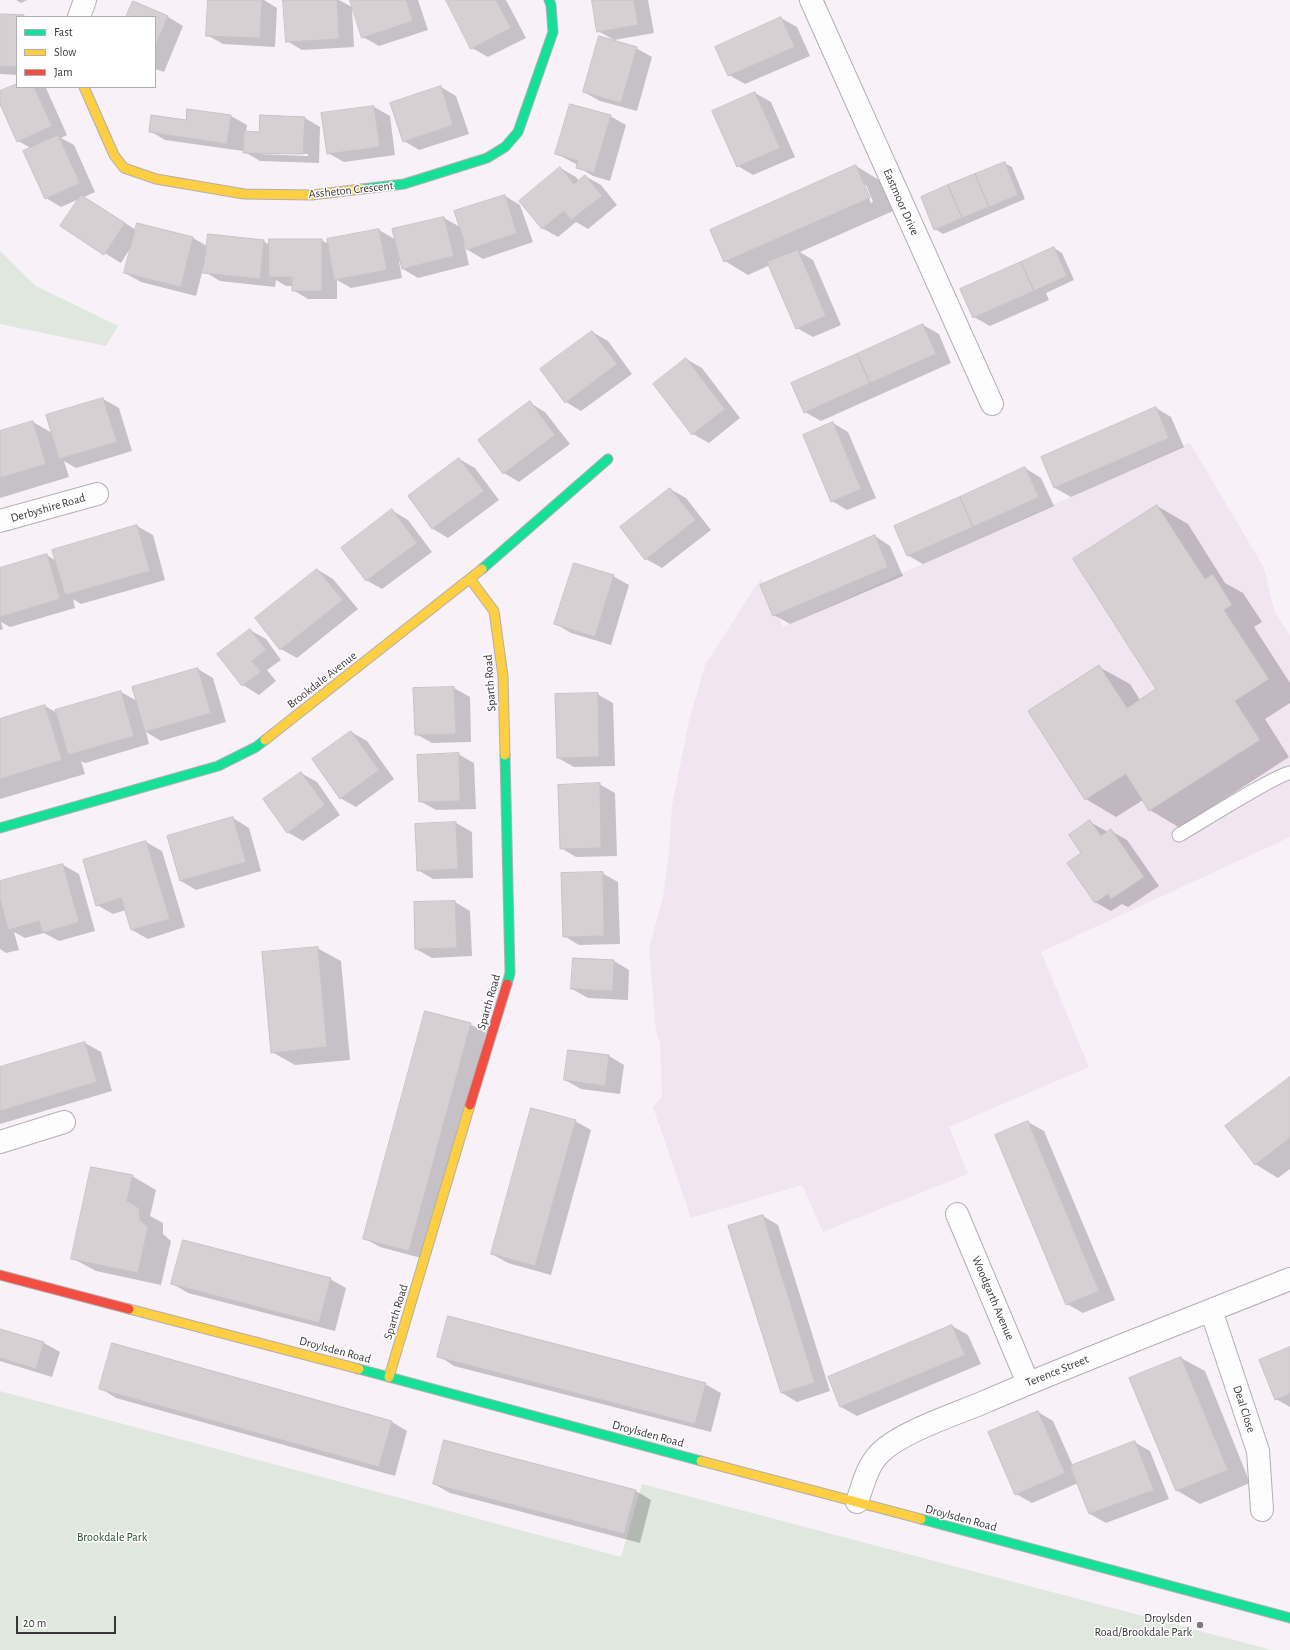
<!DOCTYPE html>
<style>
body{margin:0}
#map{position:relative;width:1290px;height:1650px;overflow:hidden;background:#f8f2f8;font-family:"Alegreya Sans",sans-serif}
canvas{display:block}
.legend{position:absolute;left:16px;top:16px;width:140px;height:72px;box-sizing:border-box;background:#fff;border:1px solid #afaeb0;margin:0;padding:5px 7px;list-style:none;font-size:12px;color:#383539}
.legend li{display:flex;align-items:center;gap:8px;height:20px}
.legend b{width:20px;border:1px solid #afaeb0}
.scale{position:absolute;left:16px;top:1616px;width:100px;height:18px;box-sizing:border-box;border:2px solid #383539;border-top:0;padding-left:5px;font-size:12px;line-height:14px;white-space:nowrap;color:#383539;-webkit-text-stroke:3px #fff;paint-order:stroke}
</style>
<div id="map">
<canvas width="1290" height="1650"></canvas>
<ul class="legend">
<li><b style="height:5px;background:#16e098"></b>Fast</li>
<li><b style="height:5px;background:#ffcf43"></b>Slow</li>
<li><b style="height:5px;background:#f24e42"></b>Jam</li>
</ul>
<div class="scale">20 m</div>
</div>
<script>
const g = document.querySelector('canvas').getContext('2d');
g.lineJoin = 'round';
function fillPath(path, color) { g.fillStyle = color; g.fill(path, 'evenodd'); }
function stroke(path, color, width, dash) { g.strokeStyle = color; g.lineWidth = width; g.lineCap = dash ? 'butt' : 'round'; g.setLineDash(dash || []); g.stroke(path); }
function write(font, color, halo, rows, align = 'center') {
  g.font = font + ' "Alegreya Sans",sans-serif'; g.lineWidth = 3; g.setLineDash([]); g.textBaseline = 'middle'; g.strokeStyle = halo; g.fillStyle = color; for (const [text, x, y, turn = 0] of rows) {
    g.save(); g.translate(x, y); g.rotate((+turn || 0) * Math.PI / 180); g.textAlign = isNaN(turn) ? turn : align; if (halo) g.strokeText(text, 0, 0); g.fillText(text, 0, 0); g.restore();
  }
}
fillPath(new Path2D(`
 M1190 443 1264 568 1275 613 1290 635V837L1041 952 1089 1067 949 1127 968 1174 823 1232 802 1185 691 1218 653 1107 662 1096 660 1043 656 1032 649 948 663 897 669 852 672 806 689 721 705 665 761 578 783 627Z`), '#f0e5f1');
fillPath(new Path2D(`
 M0 251 36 286 118 326 106 346 0 324Z
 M0 1391 621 1557 642 1484 1272 1650H0Z`), '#dfe7df');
fillPath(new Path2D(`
 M16 0H27L21 3Z
 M209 0H264L277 8 275 47 223 44 207 35Z
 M305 0H339L352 7 354 47 302 50 287 41Z
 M351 0H418L428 30 379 46 363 37Z
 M447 0H506L526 38 488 57 472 48Z
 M593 0H648L654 33 614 40 598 31Z
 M0 15 26 17H17V75L0 74Z
 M127 17H168L183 26 164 72 155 69V17Z
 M781 18 797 27 810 56 745 84 729 75Z
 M636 48 652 57 637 111 600 101 584 92Z
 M17 85V87L46 88 67 135 61 138 74 145 95 192 84 197 136 230 137 224 193 238 207 246 263 241 270 245 321 240 329 244 379 230 396 240 444 218 460 227 505 196 520 205 533 242 483 259 468 250 465 243H464L469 265 418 278 403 269 401 260 399 261 402 278 351 288 337 280V299H308L293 290V286H286L276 280 275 287 220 281 205 272V265H204L196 296 141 282 125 273 131 247 121 263 61 226 79 199 61 207 46 198 31 148 18 141 0 101V92Z
 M441 87 456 96 469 134 419 150 404 141Z
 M755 93 771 102 795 157 753 175 738 166Z
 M374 107 390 116 395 155 344 162 328 153Z
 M188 110 231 116 247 125 246 132 260 133 305 118 320 127 319 163 260 161 243 151 165 140 150 131 187 121ZM259 152 308 154V156L259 154Z
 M610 116 626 125 610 181 593 176 578 167V165L572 162 556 153Z
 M1004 163 1012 167 1025 199 943 234 935 229Z
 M856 166 879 180 893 211 800 252 813 260 841 325 813 337 797 328 770 265 748 275 725 261ZM863 185H866L873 202 871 203Z
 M560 168 576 177 579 181 585 176 601 185 617 205 588 229 576 222 558 237 542 228Z
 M1054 248 1062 253 1074 280 1046 293 1049 300 990 326 974 317Z
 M923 325 939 334 951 363 821 421 805 412Z
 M592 332 608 341 632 374 581 411 566 402Z
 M686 359 702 368 740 418 709 443 693 434Z
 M103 399 119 408 132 451 76 468 64 461 69 477 0 498V433L33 422 52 433Z
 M530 403 545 412 570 444 519 482 504 473Z
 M1156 408 1171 417 1184 447 1071 497 1055 488 1042 458Z
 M833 423 848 432 876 498 847 510 832 501Z
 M459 459 475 468 499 500 448 538 433 529 409 496Z
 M1025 468 1041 478 1054 506 923 564 907 555Z
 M670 489 686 498 711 530 662 568 646 559 621 527Z
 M1157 506 1188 524 1225 583 1243 593 1262 622 1254 627 1290 683V703L1265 719 1289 757 1180 828 1150 810 1143 800 1116 817 1086 799 1030 712 1099 667 1130 684 1140 700 1158 689Z
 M393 511 408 520 432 552 382 589 366 580Z
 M137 526 153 535 165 580 81 604 73 599 75 608 10 627 1 622 3 629 0 630V569L47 555 56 561Z
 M875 536 890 546 903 576 790 624 774 615Z
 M318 570 333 579 358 609 297 658 281 649Z
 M613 576 629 585 611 645 571 633 556 624Z
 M250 630 266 639 281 660 267 670 276 681 259 695 243 685 219 654Z
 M198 669 213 678 226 722 161 741 146 732 149 744 85 763 81 761 85 774 0 799V720L45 706 57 713 121 692 137 701Z
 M454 688 470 697 471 742 432 743 416 734 414 689Z
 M597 694 613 703 615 766 574 767 558 758Z
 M351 732 367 741 394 779 356 807 340 798Z
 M458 754 474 763 476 809 436 810 420 801Z
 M301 773 317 782 340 815 303 841 287 832Z
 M599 784 615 793 617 856 576 857 561 848Z
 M233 818 249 828 261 871 196 890 181 881Z
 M1090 822 1106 831 1107 833 1111 831 1127 840 1159 886 1128 907 1122 904 1111 911 1095 902 1082 853Z
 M456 823 472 832 473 878 433 879 418 870 416 825Z
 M146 842 162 851 185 927 148 939 132 930 126 910 113 914 97 905Z
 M63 865 79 874 95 931 59 941 44 933 25 938 14 932 19 950 6 953 0 949V882Z
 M602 873 618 882 620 944 579 945 564 936Z
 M455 902 470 911 472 956 432 958 416 949Z
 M317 948 341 961 350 1060 295 1065 272 1052Z
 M614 961 629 970 628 1000 588 998 572 989Z
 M470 1024 486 1033 425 1259 380 1247 364 1238Z
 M85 1043 101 1052 112 1091 0 1124V1069Z
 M609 1056 624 1065 620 1094 581 1089 565 1080Z
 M1290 1078V1169L1278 1178 1255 1164Z
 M575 1121 591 1130 551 1275 508 1263 492 1254Z
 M1028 1122 1044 1131 1115 1300 1083 1313 1067 1304Z
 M132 1176 156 1190 150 1216 163 1223V1234L171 1241 161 1285 96 1271 72 1258Z
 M763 1216 778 1225 830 1391 797 1402 782 1393Z
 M330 1279 346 1288 335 1331 188 1293 173 1284Z
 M952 1326 968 1335 981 1364 857 1416 841 1407 829 1377Z
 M0 1330 44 1343 60 1352 52 1377 0 1361Z
 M113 1344 392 1422 407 1431 395 1476 116 1398 100 1388Z
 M1290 1348V1407L1276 1399Z
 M439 1356 705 1384 721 1393 711 1432 454 1366Z
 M1181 1358 1205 1371 1250 1483 1200 1504 1176 1490Z
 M1038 1412 1053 1421 1073 1466 1134 1442 1150 1451 1169 1499 1106 1523 1090 1514 1078 1483 1032 1503 1016 1494Z
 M434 1484 636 1491 651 1500 640 1543 450 1493Z`), '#0003');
const building = new Path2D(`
 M208 0H262L260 38 206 36Z
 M283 0H337L339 39 286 42Z
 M350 0H406L413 21 362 38Z
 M446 0H496L511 28 471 49Z
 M592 0H634L638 25 597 32Z
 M133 1 168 16 155 47V17H126Z
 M0 14 24 15V17H17V67L0 66Z
 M781 17 795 47 728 76 715 47Z
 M599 36 637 47 621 103 583 92Z
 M17 84V87H34L52 126 17 142 0 104V91Z
 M441 86 453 125 403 142 390 103Z
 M755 92 780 148 737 167 712 111Z
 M570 104 611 115 594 173 576 168 578 161 555 154Z
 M374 106 380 147 327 154 321 113Z
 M187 109 231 115 227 144 149 132 151 115 186 120Z
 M260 115 305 117 303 154 243 153 244 131 259 132Z
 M58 135 80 183 45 199 23 151Z
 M1005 162 1018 195 989 207 975 174Z
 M856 165 870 198 724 262 710 230Z
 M560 167 574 184 585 175 602 196 571 220 564 211 542 229 519 201Z
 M975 174 989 207 962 218 948 185Z
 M948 185 962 218 934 230 921 197Z
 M81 195 125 223 104 255 60 226Z
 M505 195 517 233 467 250 454 211Z
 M444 217 454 256 402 269 392 229Z
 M137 223 193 237 181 287 124 273Z
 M379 229 387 270 334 280 327 239Z
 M208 234 264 240 260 279 203 273Z
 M269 239H322V291H292V277H269Z
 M1054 247 1067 276 1034 291 1021 262Z
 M798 250 826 316 796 329 767 262Z
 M1021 262 1034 291 973 318 960 289Z
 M923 324 936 354 870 383 857 354Z
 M592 331 617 364 565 403 540 369Z
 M857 354 870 383 804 413 791 383Z
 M686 358 725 409 692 435 653 384Z
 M103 398 117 442 59 459 46 415Z
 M530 401 555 435 503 474 478 440Z
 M1156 407 1169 438 1054 488 1041 457Z
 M33 421 46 464 0 478V431Z
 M833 422 861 489 831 502 803 435Z
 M459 458 484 491 432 529 408 496Z
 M1025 467 1039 497 973 527 960 497Z
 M670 488 696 520 645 560 620 527Z
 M960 497 973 527 907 556 894 526Z
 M1157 505 1205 579 1213 574 1232 605 1224 610 1269 679 1235 701 1260 740 1149 811 1126 774 1085 800 1028 711 1099 665 1127 708 1156 689 1073 559Z
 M392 509 417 543 366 581 341 548Z
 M137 525 150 571 65 595 52 550Z
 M875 535 888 567 773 616 760 585Z
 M47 554 60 599 0 617V568Z
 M574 563 614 575 595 637 554 624Z
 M317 569 343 600 280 650 255 618Z
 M250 629 266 650 252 661 261 672 242 686 217 654Z
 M198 668 211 713 145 732 132 687Z
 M454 687 456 734 415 735 413 688Z
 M121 691 134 736 68 755 55 710Z
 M598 693 599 757 557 758 555 694Z
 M45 705 62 760 0 779V719Z
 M351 731 379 770 340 799 312 759Z
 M459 753 460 801 419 802 417 755Z
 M301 772 325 805 287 833 263 799Z
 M600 783 601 848 560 849 558 785Z
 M233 817 246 862 180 881 167 836Z
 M1090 820 1101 836 1111 829 1144 877 1111 899 1108 894 1095 903 1067 863 1081 853 1069 835Z
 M456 822 458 869 417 871 415 824Z
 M146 841 170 919 131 930 121 898 96 906 83 860Z
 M63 864 79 922 43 933 39 921 8 930 0 899V881Z
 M603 872 604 936 563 937 561 873Z
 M455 901 457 948 415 949 414 902Z
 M318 947 327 1047 271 1053 262 952Z
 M573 958 614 960 613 991 571 989Z
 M425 1011 471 1023 409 1251 363 1239Z
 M85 1042 97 1082 0 1111V1067Z
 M568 1050 609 1055 605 1086 564 1080Z
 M1290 1077V1138L1255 1165 1225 1126Z
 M531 1108 576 1120 535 1266 491 1254Z
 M1028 1121 1099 1291 1066 1305 995 1135Z
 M91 1167 133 1175 127 1201 139 1208 140 1220 148 1227 138 1273 71 1259Z
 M763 1215 815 1383 781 1393 728 1226Z
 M183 1240 331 1278 319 1323 171 1284Z
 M448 1316 706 1383 695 1424 437 1357Z
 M952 1325 965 1355 840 1407 828 1377Z
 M0 1329 44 1342 36 1369 0 1358Z
 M112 1343 392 1421 379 1467 99 1389Z
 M1290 1347V1394L1275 1400 1259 1360Z
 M1181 1357 1228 1470 1176 1491 1129 1378Z
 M1038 1411 1065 1473 1015 1495 988 1432Z
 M444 1440 636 1490 624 1534 433 1484Z
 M1135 1441 1154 1490 1089 1514 1070 1466Z`);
fillPath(building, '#d6d0d3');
stroke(building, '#c7c2c4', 1);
const lane = new Path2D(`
 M1179 835C1195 826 1279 773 1290 773`);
const street = new Path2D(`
 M811 0 992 404
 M79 17 85 0
 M0 521 97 494
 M0 1142 64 1122
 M957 1214 1028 1383
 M1211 1310 1258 1451 1262 1510
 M857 1502C863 1485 867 1466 880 1453 901 1432 953 1415 982 1403 1084 1359 1187 1320 1290 1279`);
const fast = new Path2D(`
 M362 189 404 184 487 158 505 147 518 132 553 32 551 5 549 0
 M482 569 608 459
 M505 755 510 973 507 984
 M0 828 218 766 256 747 265 740
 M359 1369 701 1461
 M921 1519 1290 1618`);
const slow = new Path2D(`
 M84 87 114 155 124 168 156 179 244 194 312 195 362 189
 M470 579 494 611 503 676 505 755
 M265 740 482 569
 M129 1309 359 1369
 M389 1377 470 1105
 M701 1461 921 1519`);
const jam = new Path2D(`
 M470 1105 507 984
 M0 1275 129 1309`);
stroke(lane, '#b2aeb2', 15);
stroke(street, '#b2aeb2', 24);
stroke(fast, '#b2aeb2', 11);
stroke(slow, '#b2aeb2', 11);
stroke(jam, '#b2aeb2', 11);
stroke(lane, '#fefdfe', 13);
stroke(street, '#fefdfe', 22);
stroke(fast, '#16e098', 9);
stroke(slow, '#ffcf43', 9);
stroke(jam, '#f24e42', 9);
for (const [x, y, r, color] of [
 [1200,1625,4,"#7b777c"]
]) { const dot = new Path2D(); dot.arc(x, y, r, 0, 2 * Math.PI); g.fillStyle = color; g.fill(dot); stroke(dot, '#fff', 1.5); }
write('12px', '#383539', '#fff', [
 ["Assheton Crescent",351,190,-6],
 ["Eastmoor Drive",901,202,66],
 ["Derbyshire Road",48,508,-16],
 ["Brookdale Avenue",322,680,-38],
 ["Sparth Road",490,683,-94],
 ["Sparth Road",489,1002,-74],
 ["Woodgarth Avenue",993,1298,67],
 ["Sparth Road",396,1312,-73],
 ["Droylsden Road",335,1350,15],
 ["Terence Street",1057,1371,-22],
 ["Deal Close",1244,1409,72],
 ["Droylsden Road",648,1434,15],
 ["Droylsden Road",961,1518,15]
]);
write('12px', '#264c2a', '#fff', [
 ["Brookdale Park",112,1537]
]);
write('12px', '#383539', '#fff', [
 ["Droylsden",1192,1618],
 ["Road/Brookdale Park",1192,1632]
], 'right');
</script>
